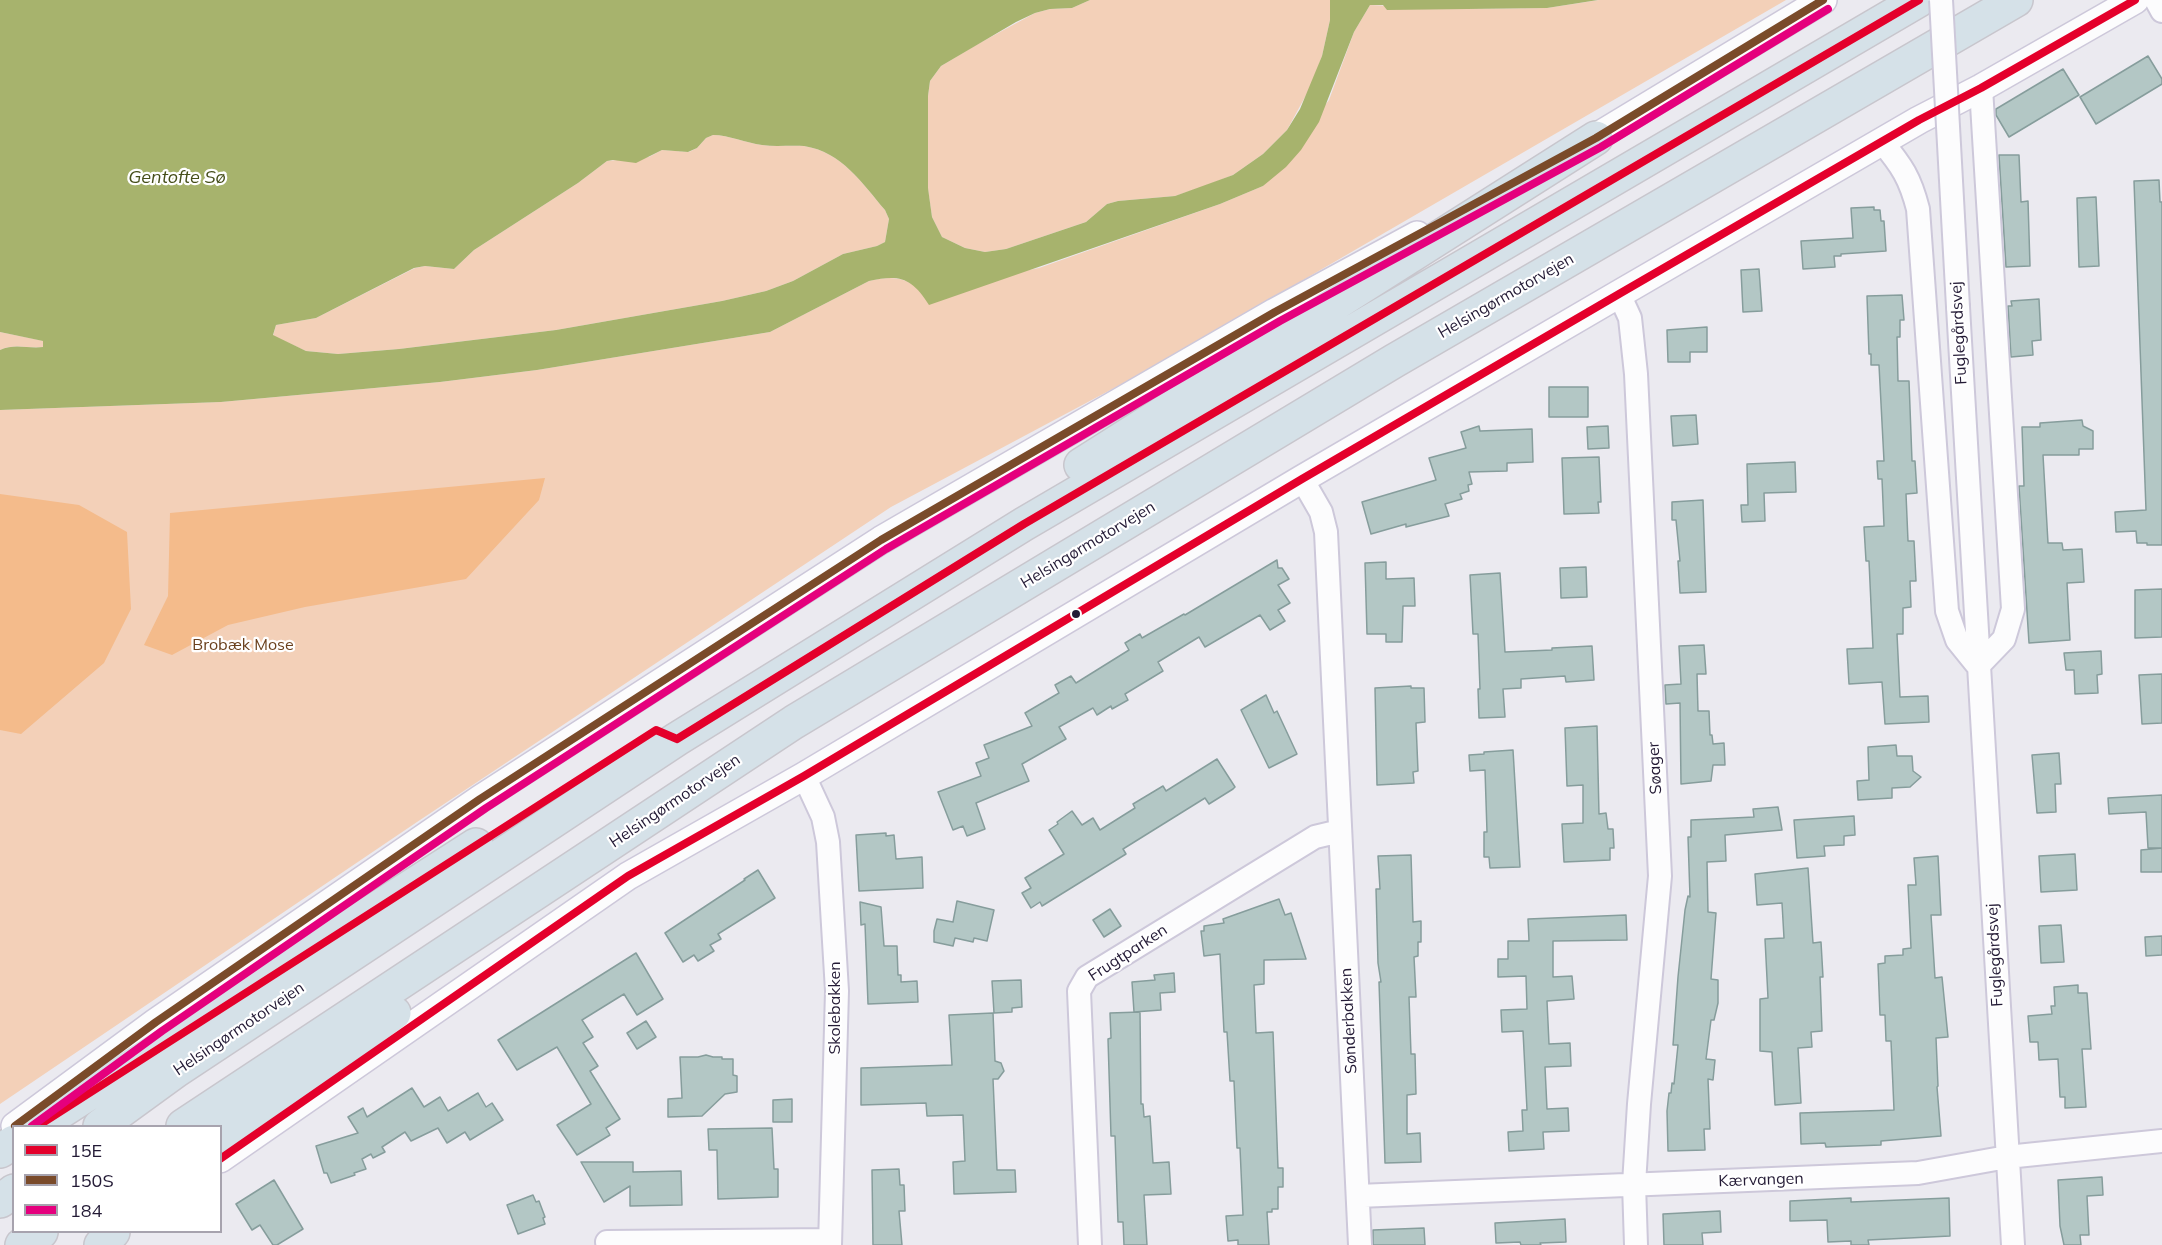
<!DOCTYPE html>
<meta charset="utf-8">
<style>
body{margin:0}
#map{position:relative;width:2162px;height:1245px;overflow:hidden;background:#ebeaf0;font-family:Mulish,sans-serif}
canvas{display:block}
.legend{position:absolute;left:12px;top:1125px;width:210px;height:108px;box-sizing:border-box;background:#fff;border:2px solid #a7a3ae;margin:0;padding:8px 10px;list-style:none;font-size:18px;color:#231a35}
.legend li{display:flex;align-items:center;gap:12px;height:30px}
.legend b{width:30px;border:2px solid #a7a3ae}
</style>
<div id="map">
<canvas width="2162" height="1245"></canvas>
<ul class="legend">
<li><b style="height:8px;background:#e4002b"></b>15E</li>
<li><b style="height:8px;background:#7a4b2a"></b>150S</li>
<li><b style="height:8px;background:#e5007d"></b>184</li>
</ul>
</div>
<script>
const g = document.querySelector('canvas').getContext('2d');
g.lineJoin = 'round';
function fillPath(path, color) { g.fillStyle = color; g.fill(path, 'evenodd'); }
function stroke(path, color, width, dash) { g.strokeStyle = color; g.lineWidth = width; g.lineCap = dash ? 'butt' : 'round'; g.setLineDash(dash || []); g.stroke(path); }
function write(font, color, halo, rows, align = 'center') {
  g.font = font + ' Mulish,sans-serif'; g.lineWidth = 4.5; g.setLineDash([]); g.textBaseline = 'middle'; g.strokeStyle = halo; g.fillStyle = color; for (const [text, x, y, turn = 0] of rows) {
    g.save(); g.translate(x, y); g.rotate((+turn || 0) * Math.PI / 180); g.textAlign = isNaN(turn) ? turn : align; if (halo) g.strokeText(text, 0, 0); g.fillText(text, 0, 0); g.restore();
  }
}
fillPath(new Path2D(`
 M1090 0H1330V20L1322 56 1311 86 1287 130 1263 154 1233 175 1205 186 1175 196 1118 201 1107 204 1086 222 1006 249 985 252 965 248 942 237 932 217 928 189V96L930 81 941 66 976 45 1035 13 1050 9 1072 8Z
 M1599 0H1786L1148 370 891 507 417 822 0 1104V410L221 402 440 382 537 370 770 332 869 281C890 276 905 276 921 291L1039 268 1220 204 1263 186 1329 100 1354 32 1370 5 1465 9 1547 8Z
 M713 135C729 135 746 143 762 145 776 147 790 145 804 146 842 152 862 183 885 210L889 219 885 242 877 246 843 254 793 281 766 291 722 301 556 330 399 349 338 354 306 351 273 336 276 325 316 318 415 268 425 266 454 269 474 250 578 183 607 161 649 157 662 150 689 152 697 148 706 138Z
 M0 332 44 341V347C28 349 15 343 0 350Z`), '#f3d0b8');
fillPath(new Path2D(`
 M545 478 539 500 466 579 305 607 228 625 172 655 144 645 168 596 170 513Z
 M0 494 79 505 127 532 131 609 104 663 21 734 0 730Z`), '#f4bb8b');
fillPath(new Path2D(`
 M0 0H1090L1072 8 1050 9 1035 13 1016 22 941 66 930 81 928 96V188L932 217 942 237 965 248 985 252 1006 249 1086 222 1107 204 1118 201 1175 196 1233 175 1263 154 1287 130 1300 109 1322 56 1330 20V0H1598L1547 8 1387 10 1383 5H1370L1354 32 1319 122 1301 150 1286 167 1263 186 1220 204 929 305C912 278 900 274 869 281L770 332 537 370 440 382 221 402 0 410V350C15 343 28 349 43 347V341L0 332ZM713 135C729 135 746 143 762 145 776 147 790 145 804 146 842 152 862 183 885 210L889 219 885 242 877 246 843 254 793 281 766 291 722 301 556 330 399 349 338 354 306 351 273 335 276 325 316 318 414 268 425 266 454 269 474 250 578 183 607 161 613 160 636 163 662 150 688 152 697 148 706 138Z`), '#a7b36d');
const building = new Path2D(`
 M2148 56 2162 79V84L2096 124 2080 97Z
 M2063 69 2079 95 2009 137 1996 115V109Z
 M1999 155H2019L2021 202 2028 201 2030 266 2006 267Z
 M2159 180 2160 202H2162V545H2147V543H2137L2136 531 2116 532 2115 512 2146 510 2134 181Z
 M2096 197 2099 266 2079 267 2077 198Z
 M1874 207V210H1880L1881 221H1884L1886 251 1841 254V256H1834L1835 267 1803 269 1801 241 1853 238 1851 208Z
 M1759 269 1762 311 1743 312 1741 270Z
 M1902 295 1904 320H1900V337H1897L1898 381H1909L1912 461H1915L1917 493 1906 494 1908 541H1914L1916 581H1910L1911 607 1903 608V634H1897L1900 697 1928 696 1929 722 1885 724 1882 682 1849 684 1847 649 1873 648 1869 561H1866L1864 527 1884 526 1882 479H1878L1877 461H1884L1879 365H1871V354H1869L1867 296Z
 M2039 299 2041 340 2032 341 2033 355 2011 357 2008 306H2012L2011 301Z
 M1707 327V352H1690V362H1668L1667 330Z
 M1549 387H1588V417H1549Z
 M1696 415 1698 444 1673 446 1671 416Z
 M2082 420 2083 426 2093 431V449H2079V455H2043L2048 543H2062L2063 550 2082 549 2084 582 2067 583 2070 640 2029 643 2019 486H2024L2022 427H2040V423Z
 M1479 426 1480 431 1532 429 1533 462 1507 463V471L1469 472 1472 484 1468 485 1469 491 1460 494 1462 499 1445 504 1449 516 1406 527V524L1371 534 1362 502 1436 480 1429 458 1466 448 1461 432Z
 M1608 426 1609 448 1588 449 1587 427Z
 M1599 457 1601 502H1598L1599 513 1564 514 1562 458Z
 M1795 462 1796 492 1764 493 1765 521 1742 522 1741 505H1748L1747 464Z
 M1703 500 1706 592 1680 593 1678 561H1680L1676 520H1672V502Z
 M1277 560 1278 568H1282L1289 579 1278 585 1290 603 1278 610 1285 621 1270 630 1260 615 1205 647 1199 637 1158 662 1163 671 1125 694 1128 700 1112 709 1111 706 1097 715 1093 708 1059 727 1066 739 1022 764 1029 781 976 803 985 829 967 836 963 826 953 830 938 792 981 776 976 763 989 758 984 745 1032 726 1025 713 1059 693 1055 685 1071 676 1076 683 1129 650 1125 643 1140 634 1142 638 1184 614 1185 615Z
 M1386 562V579L1414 578 1415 606H1403L1402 642H1386V634H1367L1365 563Z
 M1586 567 1587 597 1561 598 1560 568Z
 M1500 573 1505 652 1552 650V648L1592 646 1594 680 1566 682 1565 676 1521 679V688L1503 689 1505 717 1479 718 1478 689H1480L1478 634H1473L1470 575Z
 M2162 589V637L2135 638V590Z
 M1704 645 1706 674H1697L1698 711H1709L1710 735H1712L1713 744 1724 743 1725 765H1713L1711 781 1681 784 1680 703 1666 704 1665 685 1681 684 1679 646Z
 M2101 651 2102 674 2097 675 2098 693 2075 694 2074 670H2066L2064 653Z
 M2162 674V723L2142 724 2139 675Z
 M1411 686V688H1424L1425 722 1416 723 1418 771 1413 772 1414 783 1377 785 1375 688Z
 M1266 695 1274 713 1277 711 1297 754 1269 768 1241 710Z
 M1597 726 1599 814 1606 813 1608 829H1613L1614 848H1610V860L1564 862 1562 824 1583 823V785L1567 786 1565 728Z
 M1896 745 1897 756H1912L1913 771 1921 777 1910 787 1892 788V798L1858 800 1857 781 1869 780 1868 747Z
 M1513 750 1520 867 1490 868 1489 857H1484V832H1487L1485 770 1470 771 1469 755 1484 754V752Z
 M2059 753 2061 784H2055L2056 812 2037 813 2032 755Z
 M1217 759 1235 787 1233 789 1209 804 1205 798 1123 849 1126 854 1042 906 1040 902 1031 908 1022 893 1031 888 1025 878 1064 854 1049 830 1058 824 1057 822 1072 811 1082 825 1093 818 1100 830 1135 808 1133 804 1163 786 1166 791Z
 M2162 795V848H2148L2146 812 2109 814 2108 798Z
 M1778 807 1782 830 1725 835 1726 861 1707 862 1708 912 1716 913 1711 979 1718 980V1003L1714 1020H1711L1706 1059 1715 1060 1713 1080 1708 1079 1710 1129H1704L1705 1150 1668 1151 1667 1111 1669 1093H1671L1672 1083 1674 1084 1678 1045H1673L1678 977 1685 910 1688 896 1690 897 1688 837H1691V820L1754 817 1753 809Z
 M1854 816 1855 835 1844 836V845L1824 846 1825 856 1797 858 1794 820Z
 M886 833V836L894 835 896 859 922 857 923 888 859 891 856 835Z
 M2162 848V872H2141V850Z
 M2075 854 2077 890 2041 892 2039 856Z
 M1411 855 1413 922 1421 921V942H1418V956L1414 957 1416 997H1409L1411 1054H1415L1416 1094 1407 1095V1134L1420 1133 1421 1162 1385 1163 1379 982H1381L1378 963 1376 889H1380L1378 856Z
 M1938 856 1941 915H1931L1935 978 1942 977 1948 1037 1936 1038 1938 1086 1937 1087 1941 1136 1881 1141V1145L1826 1147 1825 1143 1801 1144 1800 1113 1894 1110 1891 1041H1886L1885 1015H1880L1878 964 1885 963V956L1903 955V949L1911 948 1908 885H1916L1914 858Z
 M1808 868 1813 943 1821 942 1823 977H1820L1822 1031 1811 1032 1812 1047 1798 1048 1801 1103 1775 1105 1772 1052 1760 1051V999L1768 998 1765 939 1784 938 1782 903 1757 905 1755 874Z
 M758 870 775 898 718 934 721 939 710 945 714 951 698 961 694 955 683 962 665 933 745 880 744 879Z
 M1279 899 1285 915 1291 913 1306 959 1264 960V984L1254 985 1256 1033 1273 1032 1278 1168H1283V1187H1278V1209H1272V1212H1267L1269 1245H1238V1240L1228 1241 1226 1216 1243 1215 1240 1148H1237L1234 1081H1230L1227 1032H1224L1220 954 1204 956 1201 931H1204V926L1224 923 1223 919Z
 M957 901 994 910 987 941 974 938 973 942 955 938 953 946 934 942V931L937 919 953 922Z
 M860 902 881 907 884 946H897L898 975H901V982L917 981 918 1002 868 1004 865 924 861 925Z
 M1110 909 1121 926 1104 937 1093 920Z
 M1626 915 1627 940 1553 941V977L1572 976 1574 999 1547 1001 1549 1044 1570 1043 1571 1066 1545 1067 1547 1109 1568 1108 1569 1131 1543 1132 1544 1149 1509 1151 1508 1132 1523 1131 1522 1110H1527L1523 1031 1502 1032 1501 1010 1527 1009 1526 976 1498 977V959H1508V941H1529L1528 919Z
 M2061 925 2064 962 2041 963 2039 926Z
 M2162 936V955L2146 956 2145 937Z
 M636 953 663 999 637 1015 624 994 582 1020 593 1037 583 1043 598 1066 590 1071 620 1119 606 1128 610 1135 577 1155 557 1125 591 1104 557 1047 517 1070 498 1040Z
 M1174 973 1175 992 1160 993 1161 1010 1134 1012 1132 982 1155 980 1154 975Z
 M1021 980 1022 1007 1012 1008V1012L994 1013 992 981Z
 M2078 985V993H2087L2091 1049H2082L2086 1107 2065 1108V1097H2060L2058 1059 2039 1060 2038 1042H2030L2028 1016 2052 1014 2051 1006H2055L2054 987Z
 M1140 1012 1141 1104H1143L1144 1117 1150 1116 1153 1163 1169 1162 1171 1194 1144 1195 1147 1245H1124L1123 1222H1118L1115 1136H1111L1108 1039 1111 1038 1110 1013Z
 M993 1013 995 1061 1001 1063 1004 1071 998 1079H993L997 1170H1015L1016 1192 954 1194 953 1162 965 1161 963 1115 927 1116 926 1103 861 1105V1068L952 1065 949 1015Z
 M646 1021 656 1037 637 1049 627 1033Z
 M706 1055 713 1057H722V1059H733V1075L737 1076V1092L725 1094 702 1116 668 1117V1099L682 1098 680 1057H698Z
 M412 1088 424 1107 440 1097 448 1111 478 1093 486 1107 492 1103 503 1120 470 1140 465 1132 447 1143 438 1128 411 1141 405 1132 382 1147 385 1152 373 1158 371 1154 362 1159 366 1169 354 1173 355 1175 331 1183 327 1173H324L316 1146 358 1133 348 1117 363 1108 367 1117Z
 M792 1099V1122H773V1100Z
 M772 1128 774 1169H778V1197L718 1199 717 1150H709L708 1129Z
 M581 1162H633V1172L681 1171 682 1205 630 1206V1186L604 1202Z
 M899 1169 900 1185H904L905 1211H899L902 1245H873L872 1170Z
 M2102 1177 2103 1195 2087 1196 2089 1235H2080L2081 1245H2064L2060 1226 2058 1180Z
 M274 1180 303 1229 277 1245H273L260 1225 252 1230 236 1204Z
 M533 1195 536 1202 539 1201 545 1217 543 1218 545 1224 518 1234 507 1205Z
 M1851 1198V1202L1949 1198 1950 1236 1868 1240 1869 1245H1851V1241L1828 1242 1827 1220 1790 1221V1201Z
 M1720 1211 1721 1232 1702 1233 1703 1245H1664L1663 1214Z
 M1565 1219 1566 1242 1540 1243 1541 1245H1521L1520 1242 1496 1243 1495 1223Z
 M1424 1228 1425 1245H1373V1230Z`);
fillPath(building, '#b3c7c5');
stroke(building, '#869d9c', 1.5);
const minor = new Path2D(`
 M2156 0 2162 11
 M1882 142C1902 166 1910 178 1918 209L1947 611 1957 640 1978 666
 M1619 294 1630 318 1636 374 1660 876 1639 1104 1634 1184 1636 1245
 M1958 307 2013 1245
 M1302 479 1321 512 1326 532 1360 1245
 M1978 666 2004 639 2013 609 1981 88
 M804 776 823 817 828 842 837 991 830 1245
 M1358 1196 1918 1173 2007 1157 2162 1141
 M607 1242 830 1240
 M1090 1245 1079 991 1087 977 1315 837 1340 831`);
const tertiary = new Path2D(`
 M1578 148 1823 0
 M15 1126 156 1022 480 799 881 540 1275 312 1417 235
 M220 1159 628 876 804 776 1302 479 1619 294 1919 120 1981 88 2135 0`);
const motorway = new Path2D(`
 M1081 465 1596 138
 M38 1126 476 845
 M100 1126 177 1070 677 739 1024 524 1919 0
 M183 1126 794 722 1394 361 2016 0
 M220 1139 394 1013
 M0 1151 14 1142
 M0 1201 14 1191
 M22 1245 41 1232
 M101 1245 113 1232`);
stroke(minor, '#cdc8da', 26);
stroke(tertiary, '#cdc8da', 30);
stroke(motorway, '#c8c6cd', 36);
stroke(minor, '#fcfcfd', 22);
stroke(tertiary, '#fcfcfd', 27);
stroke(motorway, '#d5e1e8', 33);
const minorBridge = new Path2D(`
 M1941 0 1958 307`);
stroke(minorBridge, '#cdc8da', 26, []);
stroke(minorBridge, '#fcfcfd', 22);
stroke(new Path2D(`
 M677 739 1024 524 1919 0
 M38 1126 656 730 677 739
 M220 1159 628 876 804 776 1302 479 1619 294 1919 120 1981 88 2135 0`), '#e4002b', 8);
stroke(new Path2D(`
 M15 1126 156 1022 480 799 881 540 1275 312 1596 138 1823 0`), '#7a4b2a', 8);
stroke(new Path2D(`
 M32 1126 162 1031 486 808 886 549 1280 321 1601 147 1828 9`), '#e5007d', 8);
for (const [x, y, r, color] of [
 [1076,614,5,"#231a35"]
]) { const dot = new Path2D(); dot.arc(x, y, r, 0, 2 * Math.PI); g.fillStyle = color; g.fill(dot); stroke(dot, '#fff', 2); }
write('16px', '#231a35', '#fff', [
 ["Helsingørmotorvejen",1506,296,-30],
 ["Fuglegårdsvej",1959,333,-93],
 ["Helsingørmotorvejen",1088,545,-31],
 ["Søager",1655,768,-93],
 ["Helsingørmotorvejen",675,801,-34],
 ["Frugtparken",1128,953,-33],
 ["Fuglegårdsvej",1995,955,-93],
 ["Skolebakken",835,1008,-90],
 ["Sønderbakken",1349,1021,-93],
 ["Helsingørmotorvejen",239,1029,-34],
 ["Kærvangen",1761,1180,-2]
]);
write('16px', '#6a401d', '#fff', [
 ["Brobæk Mose",243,645]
]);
write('italic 18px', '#454e19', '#fff', [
 ["Gentofte Sø",177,178]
]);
</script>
